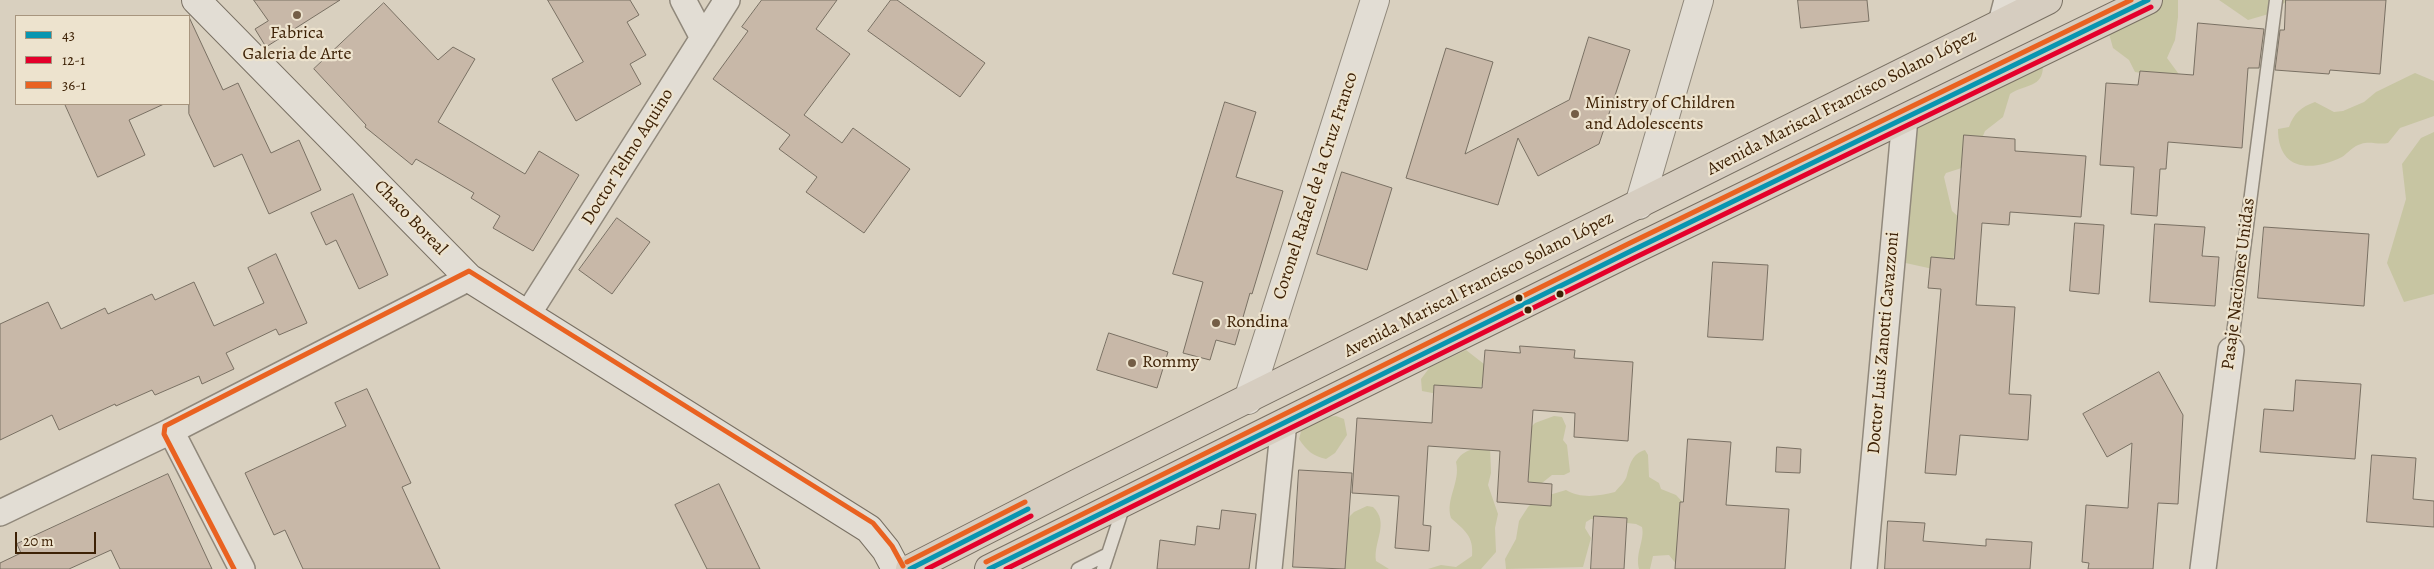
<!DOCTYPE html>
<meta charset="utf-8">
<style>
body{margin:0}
#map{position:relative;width:2434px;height:569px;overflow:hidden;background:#d9d0bf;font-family:Alegreya,serif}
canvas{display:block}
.legend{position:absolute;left:15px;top:15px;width:175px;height:90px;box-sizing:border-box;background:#ede3ce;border:1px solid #a7957e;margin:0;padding:6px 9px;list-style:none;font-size:15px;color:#3d2105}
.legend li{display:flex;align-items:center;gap:10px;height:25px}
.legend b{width:25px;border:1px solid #a7957e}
.scale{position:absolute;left:15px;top:532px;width:81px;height:22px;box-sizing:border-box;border:2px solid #3d2105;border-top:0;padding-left:6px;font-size:15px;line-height:18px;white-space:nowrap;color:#3d2105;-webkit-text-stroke:4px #ede3ce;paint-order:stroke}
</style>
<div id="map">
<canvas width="2434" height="569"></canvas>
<ul class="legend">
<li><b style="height:6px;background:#0995b0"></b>43</li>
<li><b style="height:6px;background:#e4002b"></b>12-1</li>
<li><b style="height:6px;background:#e96221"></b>36-1</li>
</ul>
<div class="scale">20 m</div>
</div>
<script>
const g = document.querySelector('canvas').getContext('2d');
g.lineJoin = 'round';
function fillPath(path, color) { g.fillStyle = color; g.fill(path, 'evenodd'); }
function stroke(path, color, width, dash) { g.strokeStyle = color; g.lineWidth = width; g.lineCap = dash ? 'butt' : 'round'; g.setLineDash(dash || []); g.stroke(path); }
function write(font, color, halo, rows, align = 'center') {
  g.font = font + ' Alegreya,serif'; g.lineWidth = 4.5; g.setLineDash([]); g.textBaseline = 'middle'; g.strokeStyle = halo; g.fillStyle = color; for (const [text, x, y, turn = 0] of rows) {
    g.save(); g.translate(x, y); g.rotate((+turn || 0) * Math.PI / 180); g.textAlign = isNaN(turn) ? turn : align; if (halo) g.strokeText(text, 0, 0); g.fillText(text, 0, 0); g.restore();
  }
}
fillPath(new Path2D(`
 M2152 0H2178V17L2175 40 2167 58 2178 73 2179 79 2135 72 2129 60 2113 48 2108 30Z
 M2219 0H2288L2272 13 2248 20Z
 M2043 66C2043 88 2025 84 2010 94L2003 117 1985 131 1971 165 1946 173 1944 177 1952 211 1962 220 1952 264 1933 269 1901 262 1913 124Z
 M2415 73 2434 81V116L2400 128 2388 143C2378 145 2370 141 2361 144 2353 146 2348 153 2342 157 2311 172 2278 171 2278 129L2289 127C2294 113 2301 107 2315 102L2334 112 2343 111 2364 102 2376 92Z
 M2434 132V294L2404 302 2387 263 2406 199 2402 164 2421 138Z
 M1466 350 1484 364V381L1478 392 1443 395 1422 391 1421 379 1430 367Z
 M1336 416 1344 419 1347 435 1335 453 1326 459C1313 456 1307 451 1299 439L1302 428 1326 417Z
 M1554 416 1562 417 1566 426 1563 440 1567 445 1570 472 1564 475H1552L1542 483 1533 484 1526 479 1527 431 1535 423Z
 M1490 446 1491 473 1488 485 1498 514 1495 528 1496 552 1481 569H1428L1441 565 1456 567 1472 556C1474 536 1464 530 1451 518 1445 499 1461 482 1456 462 1463 449 1476 448 1490 446Z
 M1645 450 1648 455 1649 477 1659 483 1661 489 1676 495 1688 508 1677 565 1669 555 1653 556 1650 569H1639C1635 553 1645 540 1642 527L1636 524 1591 519 1586 522 1585 528 1591 538 1583 567 1506 569 1505 559 1516 539 1519 521 1528 507 1536 499 1566 490C1581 499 1599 496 1615 492 1619 487 1626 481 1627 475 1630 464 1632 454 1645 450Z
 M1367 506 1373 507C1390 523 1373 542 1376 561L1389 569H1330L1329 562 1350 516 1354 512Z`), '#c7c5a2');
const building = new Path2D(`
 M254 0H340L266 47 255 29 268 21Z
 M548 0H630L639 15 627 22 646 55 630 64 641 84 576 121 552 79 583 62Z
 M762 0H837L816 29 850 54 804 115 842 143 853 128 910 169 864 233 806 192 817 177 779 149 790 135 713 79 748 31 742 27Z
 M891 0H897L985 63 960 97 868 31Z
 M1798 0H1867L1869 21 1801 28Z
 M2286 0H2386L2380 74 2330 70 2329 74 2275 70 2280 30H2284Z
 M384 3 438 60 453 47 475 59 438 122 525 174 539 151 579 175 533 251 493 228 500 216 471 198 474 193 416 159 412 165 365 127 366 125 314 69Z
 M189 17 223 90 238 83 271 153 299 140 321 190 269 214 242 154 214 167 189 114Z
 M2198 23 2264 29 2259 68H2248L2242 148 2168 142 2166 169H2160L2157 216 2131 214 2134 167 2100 165 2106 83 2138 85 2140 71 2193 75Z
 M1589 37 1630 50 1599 144 1538 176 1518 138 1498 205 1406 178 1446 48 1493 62 1465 154 1569 100Z
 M1225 102 1256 112 1236 177 1283 191 1252 294 1250 293 1235 345 1216 340 1210 360 1183 353 1203 282 1173 274Z
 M65 104H164L129 120 145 155 98 177Z
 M1964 135 2015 139V151L2086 156 2081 217 2010 212 2009 225 1982 223 1976 305 2015 307 2009 394 2031 395 2028 440 1960 435 1956 475 1925 473 1941 289 1928 288 1931 257 1954 259Z
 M1342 172 1392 188 1367 270 1317 254Z
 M353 194 388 275 359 289 336 240 326 245 311 213Z
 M617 218 650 242 612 294 579 270Z
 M2075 223 2104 225 2099 294 2070 291Z
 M2155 224 2205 227 2202 256 2219 257 2215 306 2150 302Z
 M2264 227 2369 234 2364 306 2258 298Z
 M276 254 307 323 279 335 276 329 226 353 234 369 202 384 199 376 155 395 152 390 116 406 115 404 59 430 52 415 0 440V324L48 302 61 329 105 308 108 314 152 294 155 300 194 282 214 326 264 303 248 268Z
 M1713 262 1768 265 1763 340 1708 337Z
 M1109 333 1168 352 1157 388 1097 370Z
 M1520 346 1575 350 1574 358 1633 362 1628 441 1574 437 1575 413 1533 410 1528 482 1552 484 1551 506 1497 502 1500 451 1428 446 1423 525 1431 526 1429 551 1395 548 1399 496 1352 493 1357 418 1432 423 1434 385 1482 388 1485 350 1520 353Z
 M2159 372 2183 415 2178 504 2158 503 2153 569H2088L2089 563 2082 562 2086 505 2128 508 2132 443 2107 457 2083 414Z
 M2296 380 2361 384 2355 459 2260 452 2264 409 2293 411Z
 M367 389 411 483 402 487 440 569H303L285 530 274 535 245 473 346 426 335 403Z
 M1688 439 1731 442 1726 505 1789 509 1785 569H1675L1680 502H1683Z
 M1777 447 1801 449 1800 473 1776 472Z
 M2372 455 2416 458 2413 499 2434 501V527L2367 522Z
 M1299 470 1352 473 1345 569 1293 567Z
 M168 474 212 569H120L111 550 69 569H0V563L21 553 17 544Z
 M719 484 760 569H707L675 505Z
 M1222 510 1256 514 1249 569H1157L1160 540 1195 545 1197 526 1219 529Z
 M1594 516 1627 518 1624 569H1591Z
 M1888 521 1925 523 1923 541 1986 546V539L2032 542 2030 569H1885Z`);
fillPath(building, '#c8b8a8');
stroke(building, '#797063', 1);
const service = new Path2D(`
 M2231 350 2276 0
 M1078 569 1108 554
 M1103 569 1124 505`);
const minor = new Path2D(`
 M683 0 703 38
 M2001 23 2007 0
 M528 314 727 0
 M171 431 242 569
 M0 513 171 431 469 278
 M1269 569 1284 422
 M1864 569 1905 118
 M2203 569 2231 350`);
const tertiary = new Path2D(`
 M1639 205 1699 0
 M1248 400 1375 0`);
const secondary = new Path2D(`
 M196 0 469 278 869 529 886 550 896 569`);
const trunk = new Path2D(`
 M910 569 1078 483 2048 0
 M989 569 1631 251 2148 0`);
stroke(service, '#90887b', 15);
stroke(minor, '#90887b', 28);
stroke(tertiary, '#90887b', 30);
stroke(secondary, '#797063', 30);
stroke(trunk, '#797063', 30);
stroke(service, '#e2ddd4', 12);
stroke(minor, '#e2ddd4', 25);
stroke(tertiary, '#e2ddd4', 28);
stroke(secondary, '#e2ddd4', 28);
stroke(trunk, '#d6cdc0', 28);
stroke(new Path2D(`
 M910 569 1028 509
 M989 569 1631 251 2148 0`), '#0995b0', 5);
stroke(new Path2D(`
 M927 569 1031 516
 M1006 569 1634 258 2151 7`), '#e4002b', 5);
stroke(new Path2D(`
 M907 562 1025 502
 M986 562 1628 244 2131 0
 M234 569 164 434 165 426 469 271 873 523 892 546 903 566`), '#e96221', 5);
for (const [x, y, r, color] of [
 [297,15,5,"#745e46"],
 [1575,114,5,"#745e46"],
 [1560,294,4.5,"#3d2105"],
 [1519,298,4.5,"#3d2105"],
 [1528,310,4.5,"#3d2105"],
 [1216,323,5,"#745e46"],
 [1132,363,5,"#745e46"]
]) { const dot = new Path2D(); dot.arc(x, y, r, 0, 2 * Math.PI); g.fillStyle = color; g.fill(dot); stroke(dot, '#ede3ce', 2); }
write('18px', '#3d2105', '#ede3ce', [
 ["Fabrica",297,34,"center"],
 ["Galeria de Arte",297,55,"center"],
 ["Ministry of Children",1585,104],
 ["and Adolescents",1585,125],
 ["Rondina",1226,323],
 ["Rommy",1142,363]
], 'left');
write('18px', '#3d2105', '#ede3ce', [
 ["Avenida Mariscal Francisco Solano López",1842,103,-27],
 ["Doctor Telmo Aquino",628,157,-58],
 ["Coronel Rafael de la Cruz Franco",1316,186,-72],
 ["Chaco Boreal",410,218,46],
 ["Pasaje Naciones Unidas",2239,284,-83],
 ["Avenida Mariscal Francisco Solano López",1479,285,-27],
 ["Doctor Luis Zanotti Cavazzoni",1884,343,-85]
]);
</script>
